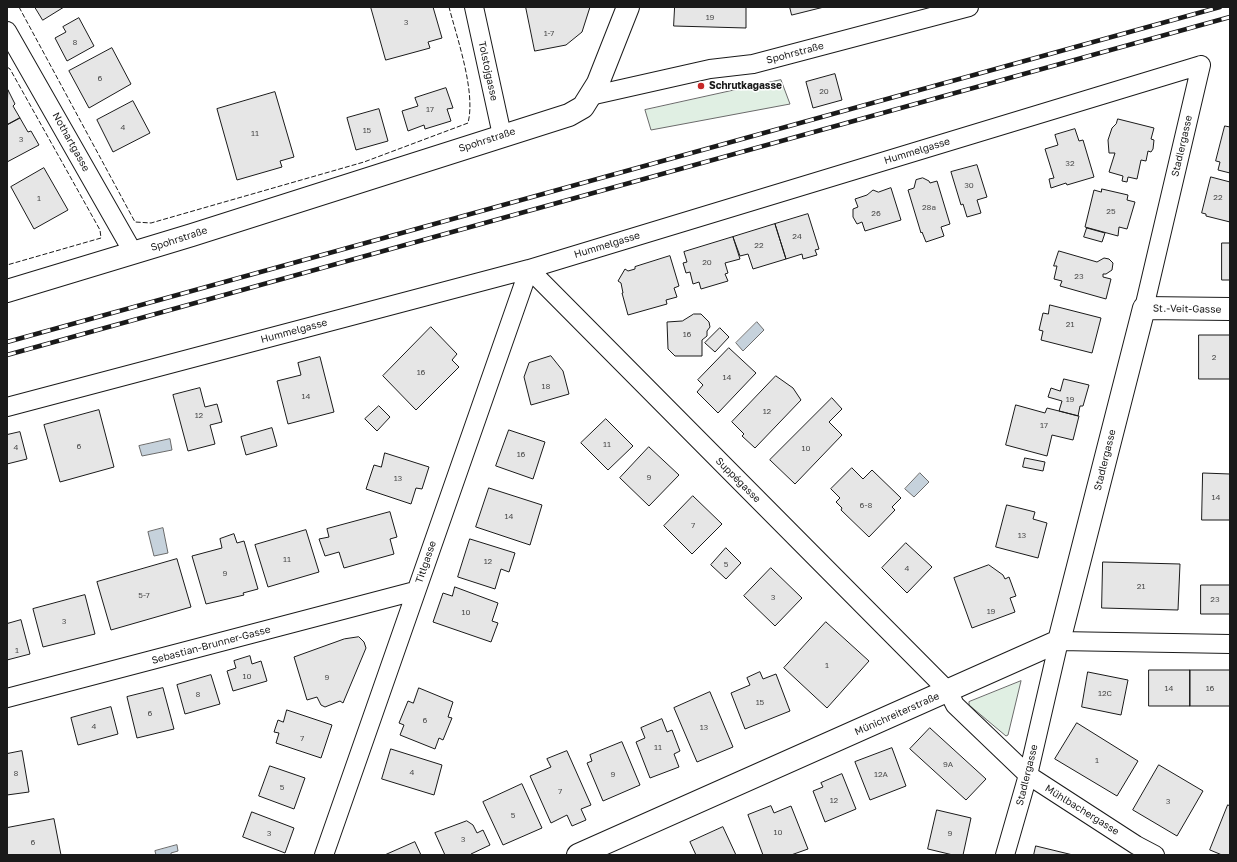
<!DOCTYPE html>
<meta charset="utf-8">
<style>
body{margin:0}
#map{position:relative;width:1237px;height:862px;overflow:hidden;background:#fff;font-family:"Golos Text",sans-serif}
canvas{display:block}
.frame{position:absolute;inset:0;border:8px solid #1a1a1a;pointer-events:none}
</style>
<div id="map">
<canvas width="1237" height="862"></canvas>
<div class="frame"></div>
</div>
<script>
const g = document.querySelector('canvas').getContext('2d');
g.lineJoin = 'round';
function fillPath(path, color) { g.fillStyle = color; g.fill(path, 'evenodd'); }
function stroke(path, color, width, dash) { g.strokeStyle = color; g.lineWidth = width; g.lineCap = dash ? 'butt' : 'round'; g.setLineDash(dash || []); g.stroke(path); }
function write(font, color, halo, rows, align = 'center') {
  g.font = font + ' "Golos Text",sans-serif'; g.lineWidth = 3; g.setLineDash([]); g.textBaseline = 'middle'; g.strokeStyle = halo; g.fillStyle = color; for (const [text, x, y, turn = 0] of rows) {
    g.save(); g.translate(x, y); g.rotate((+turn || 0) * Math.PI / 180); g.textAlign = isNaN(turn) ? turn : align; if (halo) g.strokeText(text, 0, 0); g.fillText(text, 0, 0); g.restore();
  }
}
const green = new Path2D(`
 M781 80 790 104 651 130 645 110Z
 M1021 681 1008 735 1006 736 969 705V702Z`);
fillPath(green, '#e0efe3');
stroke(green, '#6a6a6a', 1);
const water = new Path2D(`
 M757 322 764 330 743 351 736 343Z
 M170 439 172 450 142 456 139 446Z
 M920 473 929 482 914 497 905 489Z
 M163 528 168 553 154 556 148 532Z
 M177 845 178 851 171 853V855H156L155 851Z`);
fillPath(water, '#c6d2dc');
stroke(water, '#6a6a6a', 1);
const building = new Path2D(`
 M35 7H64L43 20Z
 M371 7H433L442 38 428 42 430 48 386 60Z
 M526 7H590L582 32 566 45 535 51Z
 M675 7H746V28L674 26Z
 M790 7H824L792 15Z
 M79 18 94 46 67 61 55 38 66 32 63 27Z
 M112 48 131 84 89 108 69 71Z
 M835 74 842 100 813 108 806 82Z
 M446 88 453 108 447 109 451 121 425 129 424 125 408 131 402 111 418 106 415 98Z
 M8 90 15 104 13 106 20 118 7 125Z
 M275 92 294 157 280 161 282 167 237 180 217 109Z
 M133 101 150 133 113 152 97 120Z
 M379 109 388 141 356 150 347 118Z
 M20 118 28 132 31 131 39 145 7 162V125Z
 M1118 119 1154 128 1151 139 1154 140 1153 149 1151 152 1148 151 1146 161 1141 160 1137 179 1128 177 1127 182 1122 181 1123 176 1109 172 1115 153H1109L1108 140 1112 128 1116 124Z
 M1225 126 1230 127V173L1218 170 1220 162 1216 161Z
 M1075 129 1079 141 1083 140 1094 177 1067 185 1066 183 1051 188 1049 179 1054 178 1045 149 1058 145 1055 135Z
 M977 165 987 197 977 200 981 213 967 217 963 204 961 205 951 172Z
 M44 168 68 210 34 229 11 187Z
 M1211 177 1230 182V222L1206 216V214L1202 213Z
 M923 178 929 181 930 183 937 181 950 224 941 227 944 236 926 242 922 232 921 233 908 190 914 188 916 180Z
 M891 188 901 220 865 231 862 222 857 224 853 217V209L858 207 855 199 867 195 873 190 878 192Z
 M1102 189 1128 195 1127 200 1135 202 1127 229 1119 227 1118 236 1085 227 1094 190 1101 192Z
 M808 214 819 249 815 250 817 255 803 259 802 254 786 259 775 224Z
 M775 224 786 259 753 269 748 254 740 256 733 237Z
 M1087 228 1105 233 1102 242 1084 237Z
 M733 237 740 259 725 263 728 273 725 274 728 281 701 289 699 282 693 284 690 272 686 273 683 263 687 262 684 252Z
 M1222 243H1230V280H1222Z
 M1059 251 1097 262 1104 258 1109 259 1113 263 1112 270 1106 274H1103V277L1111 279 1106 299 1060 286 1062 281 1054 279 1057 266H1054Z
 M670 256 679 286 674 288 677 297 666 300 667 304 628 315 622 293H623L621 283 618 281 625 269 628 271 635 269V267Z
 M1050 305 1101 318 1092 353 1041 340 1043 331 1039 330 1043 313 1048 314Z
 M694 314H701L709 322 710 327 707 331V336L702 340V356H675L668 349 667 322 682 321Z
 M431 327 457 354 452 360 459 367 416 410 383 376Z
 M720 328 729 337 715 352 705 343Z
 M1199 335H1230V379H1199Z
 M729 348 756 373 718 413 697 392 703 385 698 380Z
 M551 356 563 371 569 394 531 405 524 377 529 363Z
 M320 357 334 412 288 424 277 381 301 375 298 363Z
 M776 376 793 388 801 400 755 448 742 436 744 434 732 422Z
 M1064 379 1089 385 1083 406H1080L1078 416 1059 411 1062 401 1048 397 1051 388 1060 391Z
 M200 388 205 407 217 404 222 422 210 425 215 444 188 451 173 395Z
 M832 398 842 409 829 422 842 435 795 484 770 460Z
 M1016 405 1045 413 1047 408 1079 416 1073 440 1052 435 1047 456 1006 445Z
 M379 406 390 417 377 431 365 419Z
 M99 410 114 467 60 482 44 425Z
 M606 419 633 446 608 470 581 443Z
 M272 428 277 446 246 455 241 437Z
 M509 430 545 442 533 479 496 466Z
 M20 432 27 459 7 464V435Z
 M649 447 679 475 649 506 620 478Z
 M385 453 429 467 422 489 416 488 411 504 366 489 374 465 381 467Z
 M1025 458 1045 462 1043 471 1023 467Z
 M852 468 863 479 872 470 901 498 892 507 895 510 869 537 841 510 842 508 836 502 840 498 831 489Z
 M1203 473 1230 474V520H1202Z
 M489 488 542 505 530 545 476 527Z
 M693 496 722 524 692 554 664 526Z
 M1007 505 1035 512 1033 519 1047 523 1038 558 996 547Z
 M390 512 397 537 390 539 394 554 344 568 339 552 325 556 319 539 329 537 327 529Z
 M306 530 319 572 268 587 255 545Z
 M234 534 237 543 244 541 258 589 243 593 244 595 206 604 192 556 222 548 220 539Z
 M470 539 515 553 509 572 501 569 495 589 458 577Z
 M906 543 932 567 907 593 882 568Z
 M726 548 741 563 726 579 711 565Z
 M177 559 191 607 111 630 97 582Z
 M1103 562 1180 564 1178 610 1102 608Z
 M989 565 1003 575 1005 579 1009 577 1016 596 1010 598 1015 612 972 628 954 578Z
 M771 568 802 598 775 626 744 596Z
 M1201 585H1230V614H1201Z
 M455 587 498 603 492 621 498 623 491 642 433 622 443 593 452 596Z
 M85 595 95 634 43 647 33 609Z
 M21 620 30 654 7 660V624Z
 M826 622 869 661 827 708 784 668Z
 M359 637 364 642 366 648 343 703 340 701 325 707 321 705 317 697 307 700 294 657 344 639Z
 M250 656 252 664 261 661 267 681 233 691 227 671 236 668 234 661Z
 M1149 670H1190V706H1149Z
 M1190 670H1230V706H1190Z
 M760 672 763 679 776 674 790 711 745 729 731 693 750 685 747 678Z
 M1088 672 1128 680 1121 715 1082 707Z
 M211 675 220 704 185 714 177 685Z
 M163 688 174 729 137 738 127 697Z
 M419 688 453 702 448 717 452 718 443 740 439 738 435 749 400 735 404 725 399 723 408 701 413 703Z
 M710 692 733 747 697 762 674 708Z
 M111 707 118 734 78 745 71 718Z
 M287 710 332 725 321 758 276 743 279 733 274 732 278 720 283 722Z
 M662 719 667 732 672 730 680 751 674 754 679 767 650 778 636 742 645 738 641 728Z
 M1077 723 1138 761 1117 796 1055 759Z
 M930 728 986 779 966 800 910 749Z
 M622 742 640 785 603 801 587 763 592 761 590 755Z
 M892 748 906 786 870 800 855 762Z
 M391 749 442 765 434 795 382 779Z
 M22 751 29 792 7 795V754Z
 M567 751 591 805 581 809 586 820 572 826 567 815 551 823 530 776 551 767 547 759Z
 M1159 765 1203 791 1177 836 1133 810Z
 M270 766 305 778 294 809 259 796Z
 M842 774 856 809 825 822 813 791 823 787 821 783Z
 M522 784 542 828 503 845 483 802Z
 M1228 805 1230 806V855H1222L1210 850Z
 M771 806 774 813 791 806 808 849 791 855H763L748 815Z
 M937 810 971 818 963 855H953L928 849Z
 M252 812 294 828 285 853 243 837Z
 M54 819 61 855H7V828Z
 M467 821 473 825 477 833 483 830 490 845 471 854 472 855H445L435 833Z
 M723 827 736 855H696L690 842Z
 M415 842 421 855H385Z
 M1036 846 1073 855H1034Z`);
fillPath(building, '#e6e6e6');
stroke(building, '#1a1a1a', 1);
const street = new Path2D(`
 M474 7 502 135
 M7 31 134 254
 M590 96 710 69 753 64 969 7
 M1144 308 1201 65
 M7 407 529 269 1201 65
 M7 698 415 591
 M324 855 529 269 948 691 955 705 1028 775 1136 845 1155 855
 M1005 855 1028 775 1059 641 1230 644`);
const secondary = new Path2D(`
 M7 291 192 235 569 115 583 107 598 83 628 7
 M578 855 1059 641 1144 308 1230 309`);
stroke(street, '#1a1a1a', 20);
stroke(secondary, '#1a1a1a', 24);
stroke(street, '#fff', 18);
stroke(secondary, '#fff', 22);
const rail = new Path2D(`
 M7 342 1220 7
 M7 355 1230 17`);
stroke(rail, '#1a1a1a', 4.5);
stroke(rail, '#fff', 3, [9]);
stroke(new Path2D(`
 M19 7 135 222 151 223 364 162 468 123C476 92 457 38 449 7
 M7 67 10 69 100 230 101 238 7 265`), '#1a1a1a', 1, [5, 2]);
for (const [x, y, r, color] of [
 [701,86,4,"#c62828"]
]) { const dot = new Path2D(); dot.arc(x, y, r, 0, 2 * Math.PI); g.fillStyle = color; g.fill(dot); stroke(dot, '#fff', 1.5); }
write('8px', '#4d4d4d', null, [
 ["19",710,17],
 ["3",406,22],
 ["1-7",549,33],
 ["8",75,42],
 ["6",100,78],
 ["20",824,91],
 ["17",430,109],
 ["4",123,127],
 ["15",367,130],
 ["11",255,133],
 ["3",21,139],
 ["32",1070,163],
 ["30",969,185],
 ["22",1218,197],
 ["1",39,198],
 ["28a",929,207],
 ["25",1111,211],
 ["26",876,213],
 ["24",797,236],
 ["22",759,245],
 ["20",707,262],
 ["23",1079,276],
 ["21",1070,324],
 ["16",687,334],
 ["2",1214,357],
 ["16",421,372],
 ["14",727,377],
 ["18",546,386],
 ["14",306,396],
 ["19",1070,399],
 ["12",767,411],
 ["12",199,415],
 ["17",1044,425],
 ["11",607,444],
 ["6",79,446],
 ["4",16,447],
 ["10",806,448],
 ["16",521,454],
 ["9",649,477],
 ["13",398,478],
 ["14",1216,497],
 ["6-8",866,505],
 ["14",509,516],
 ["7",693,525],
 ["13",1022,535],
 ["11",287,559],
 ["12",488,561],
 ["5",726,564],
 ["4",907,568],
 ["9",225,573],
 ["21",1141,586],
 ["5-7",144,595],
 ["3",773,597],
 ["23",1215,599],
 ["19",991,611],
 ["10",466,612],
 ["3",64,621],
 ["1",17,650],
 ["1",827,665],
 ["10",247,676],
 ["9",327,677],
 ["14",1169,688],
 ["16",1210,688],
 ["12C",1105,693],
 ["8",198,694],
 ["15",760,702],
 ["6",150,713],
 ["6",425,720],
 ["4",94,726],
 ["13",704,727],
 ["7",302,738],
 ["11",658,747],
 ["1",1097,760],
 ["9A",948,764],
 ["4",412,772],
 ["8",16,773],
 ["9",613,774],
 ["12A",881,774],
 ["5",282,787],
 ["7",560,791],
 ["12",834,800],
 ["3",1168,801],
 ["5",513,815],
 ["10",778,832],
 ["3",269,833],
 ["9",950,833],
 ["3",463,839],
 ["6",33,842]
]);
write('10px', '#1a1a1a', '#fff', [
 ["Spohrstraße",795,53,-15],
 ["Tolstojgasse",488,71,78],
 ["Spohrstraße",487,140,-18],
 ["Nothartgasse",71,142,61],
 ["Stadlergasse",1182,146,-77],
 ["Hummelgasse",917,151,-17],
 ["Spohrstraße",179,239,-18],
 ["Hummelgasse",607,245,-17],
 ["St.-Veit-Gasse",1187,309,1],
 ["Hummelgasse",294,331,-15],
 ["Stadlergasse",1105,460,-76],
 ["Suppégasse",738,480,45],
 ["Titlgasse",426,562,-71],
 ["Sebastian-Brunner-Gasse",211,645,-15],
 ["Münichreiterstraße",897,714,-24],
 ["Stadlergasse",1027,775,-76],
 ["Mühlbachergasse",1082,810,32]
]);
write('bold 10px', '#1a1a1a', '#fff', [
 ["Schrutkagasse",709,86]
], 'left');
</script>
